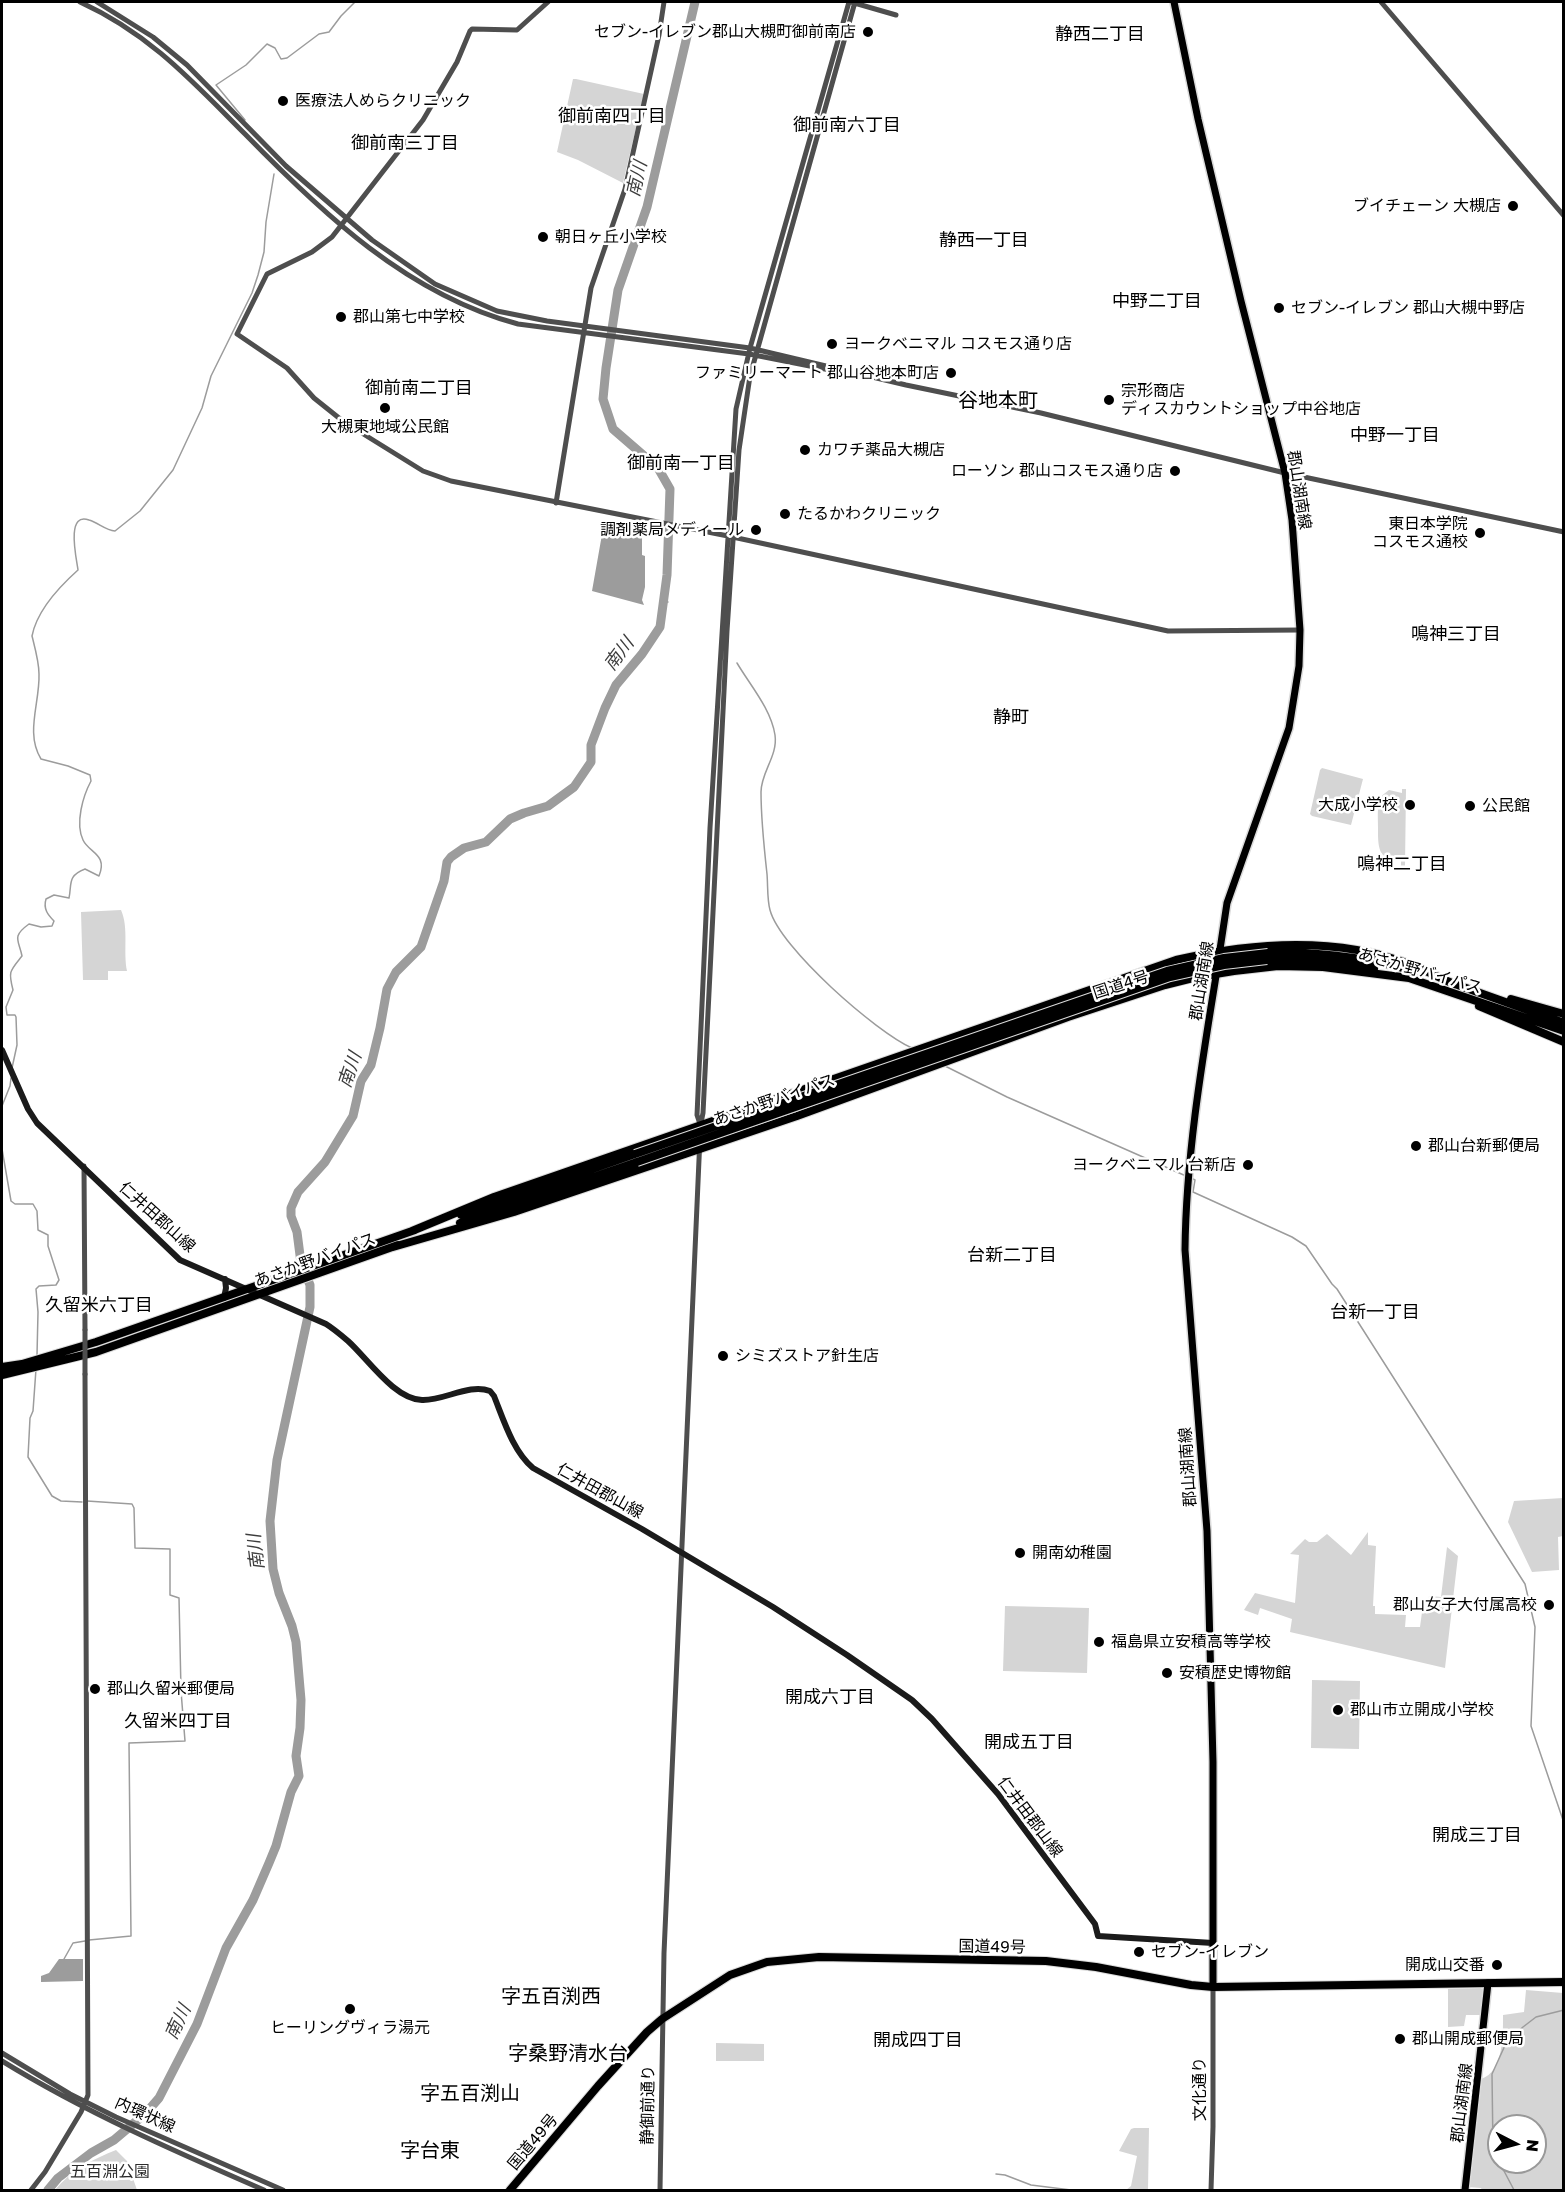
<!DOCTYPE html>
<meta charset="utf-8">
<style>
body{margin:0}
#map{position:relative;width:1565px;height:2192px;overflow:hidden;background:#fff;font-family:"Golos Text",sans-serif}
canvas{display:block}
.frame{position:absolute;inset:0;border:3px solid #000;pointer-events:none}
.north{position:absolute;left:1487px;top:2114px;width:60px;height:60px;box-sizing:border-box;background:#fff;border:2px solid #999;border-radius:50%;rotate:96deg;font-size:16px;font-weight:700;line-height:24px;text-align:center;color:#000}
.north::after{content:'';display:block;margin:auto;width:21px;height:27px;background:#000;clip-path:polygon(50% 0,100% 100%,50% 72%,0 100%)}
</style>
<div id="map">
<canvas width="1565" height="2192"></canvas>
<div class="frame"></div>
<div class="north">N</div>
</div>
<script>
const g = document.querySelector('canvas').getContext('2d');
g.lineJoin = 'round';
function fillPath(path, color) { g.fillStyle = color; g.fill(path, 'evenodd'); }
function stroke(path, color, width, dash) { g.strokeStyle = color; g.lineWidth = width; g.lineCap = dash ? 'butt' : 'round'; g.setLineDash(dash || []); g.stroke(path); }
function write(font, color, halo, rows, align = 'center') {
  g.font = font + ' "Golos Text","Noto Sans JP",sans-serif'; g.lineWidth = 5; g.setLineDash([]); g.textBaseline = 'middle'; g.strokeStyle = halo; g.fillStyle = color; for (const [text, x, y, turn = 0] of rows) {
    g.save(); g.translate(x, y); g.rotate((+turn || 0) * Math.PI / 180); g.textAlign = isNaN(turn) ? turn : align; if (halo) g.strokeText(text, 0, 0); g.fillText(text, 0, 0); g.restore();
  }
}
fillPath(new Path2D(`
 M573 79H576L644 94 623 183 578 160 557 152Z
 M1322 768 1363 779 1351 825 1312 816 1310 814 1320 770Z
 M1402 789H1406L1405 866H1401V855C1377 866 1378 843 1378 827 1378 817 1377 807 1380 797L1389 790 1402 793Z
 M121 910C129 928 123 951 127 971H108V980H83L81 912Z
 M1563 1498V1536L1558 1537 1559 1570 1532 1572 1508 1522 1514 1501Z
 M1368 1532V1545L1376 1546 1373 1606H1375V1614L1406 1615 1405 1627H1420L1422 1612 1427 1611 1429 1596 1441 1597 1447 1547 1458 1556 1445 1668 1290 1632 1292 1619 1260 1608 1258 1615 1244 1610 1255 1593 1295 1603 1299 1555 1290 1554 1305 1539 1309 1542H1317L1327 1534 1351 1555Z
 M1005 1606 1089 1608 1087 1673 1003 1671Z
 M1312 1680 1360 1681 1359 1749 1311 1748Z
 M1481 1988 1485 1990 1483 2015H1466L1464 2026 1448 2027V1989Z
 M1526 1990 1563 1993V2190H1482L1481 2188 1468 2187 1481 2079C1504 2072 1503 2034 1503 2015L1524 2012ZM1499 2126H1535V2162H1499Z
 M716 2043 764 2044V2061H716Z
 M1134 2128H1149L1148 2190H1126L1131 2186 1137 2156 1119 2151 1131 2129Z
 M116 2150 127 2161 137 2190H55C70 2171 93 2159 116 2150Z`), '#d5d5d5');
fillPath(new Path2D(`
 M604 523 642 529V555L645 556V587L642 600 644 605 592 591Z
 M59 1959H83V1981L41 1982V1976L49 1973Z`), '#9c9c9c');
stroke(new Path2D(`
 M245 120 216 85 246 65 267 44 275 48 281 59 287 58 319 34 329 32 341 16 355 2
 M664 602H668
 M737 663C750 685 771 709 775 735 778 756 761 772 761 792 761 819 764 847 767 874 768 886 767 899 770 910 780 948 876 1032 912 1048
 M945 1066 1007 1097 1186 1176
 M12 1068 17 1045 16 1017 15 1015H7L6 1007 13 990C8 971 10 971 22 956 19 940 11 937 29 924L41 927 52 926 54 921C48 915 43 909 46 899L54 895 69 898C72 884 67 876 85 869L99 876C108 854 89 853 83 840 75 823 83 796 91 781L90 775 68 766 41 759C25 733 40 703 39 674 39 662 35 648 32 636 37 610 59 587 78 570 77 561 65 511 89 520 99 523 105 530 115 531L140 511 173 470 202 408 211 376 252 293 258 275 264 252 266 222 274 174
 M2 1106 10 1086 11 1078
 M2 1149 11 1201 15 1204H33L37 1211 38 1230 48 1235V1246L59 1280 56 1285 39 1286 36 1289 38 1312 37 1355
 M1191 1178 1195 1180 1193 1192 1292 1237 1306 1246 1332 1284 1337 1289 1525 1584 1535 1627 1531 1726 1564 1823
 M36 1369 33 1411 30 1418 28 1457 52 1496 61 1501 82 1502
 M87 1501 132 1504 134 1508 135 1548 170 1549V1595L179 1598 181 1691 185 1741 129 1743 131 1936 89 1940
 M64 1959 73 1943 85 1941
 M996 2174 1005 2175 1031 2185 1071 2190
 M1514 2190 1493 2150 1492 2074 1507 2041 1523 2027 1536 2017 1564 2010`), '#9c9c9c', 1.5);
stroke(new Path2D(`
 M48 2190 58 2178 91 2153 114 2140 146 2113 159 2098 197 2024 226 1948 253 1900 269 1863 276 1846 291 1792 299 1776 296 1756 300 1728 301 1700 296 1642 292 1626 279 1593 273 1569 270 1521 277 1460 310 1307V1285L301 1263 297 1232 291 1216V1208L298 1192 325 1162 353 1116 361 1081 371 1065 380 1028 387 989 396 972 421 947 444 881 447 862 451 857 464 848 486 842 510 819 524 813 548 806 574 787 591 762V745L605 708 616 685 642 654 660 627 667 575 670 489 658 468 613 429 603 399 606 368 618 290 647 207 695 2`), '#9c9c9c', 9);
const primary = new Path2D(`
 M1174 2 1198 119 1241 301 1285 473 1292 520 1300 630 1299 666 1289 728 1227 903 1219 956
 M1213 1987V1762L1207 1531 1185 1250C1186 1156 1202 1062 1217 970
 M1465 2190 1488 1983`);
const trunk = new Path2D(`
 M1268 953C1319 951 1369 958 1418 972
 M1267 960 1336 962 1374 969
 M1406 977 1564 1031
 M1452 983 1564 1023
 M1511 999 1564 1014
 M1479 1006 1564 1042
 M461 1215 635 1154
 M460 1223 637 1162
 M412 1231 494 1197 1176 960C1253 942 1337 936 1412 965 1427 971 1440 978 1454 984
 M393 1247 514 1212 797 1116 1068 1017 1165 985 1197 977 1234 971 1278 966 1323 967 1409 978
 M2 1367 22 1364 96 1342 415 1230
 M2 1375 96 1352 398 1245
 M510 2190 598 2086 647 2032 662 2019 730 1975 767 1962 819 1957 1046 1961 1096 1967 1191 1985 1213 1987 1564 1982`);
stroke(primary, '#dbdbdb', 10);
stroke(trunk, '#dbdbdb', 10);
stroke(new Path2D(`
 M80 2C150 34 192 81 245 134 322 213 408 295 518 324L749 354 835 371
 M97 2 153 37 187 65 286 166 372 240 435 284 497 311 547 321 750 348 906 385 1041 413 1285 473 1564 532
 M548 2 517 30 472 29 470 31 457 62 423 120 332 237 312 252 267 274 237 334 287 368 314 398 344 422 423 471 451 481 728 536 1168 631 1300 630
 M851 2 896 15
 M1381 2 1564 216
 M556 503 591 288 625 189 659 35 664 2
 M700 1124 697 1115 710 828 736 409 750 348 849 2
 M700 1128 703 1113 727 631 739 450 750 376 855 2
 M84 1166 85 1330
 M2 2053 70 2094 116 2117 283 2190
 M2 2061C85 2112 174 2151 264 2190
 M31 2190 45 2172 81 2112 88 2095 85 1374
 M660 2190 664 1953 700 1137
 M1211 2190 1213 2127V1987`), '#4e4e4e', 5);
stroke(new Path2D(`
 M2 1050 28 1109 37 1123 180 1260 326 1324C334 1329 341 1335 348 1341 368 1359 394 1399 422 1400 444 1401 469 1383 490 1391L494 1396C504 1421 513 1451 533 1468L642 1529 773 1607 847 1655 912 1700 932 1719 998 1794 1095 1924 1098 1936 1213 1943
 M224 1298 226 1288 225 1279`), '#1b1b1b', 6);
stroke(primary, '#000', 7);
stroke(trunk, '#000', 8);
const trunkBridge = new Path2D(`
 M635 1154 1167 971 1224 958 1268 953
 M637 1162 1170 977 1224 965 1267 960`);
stroke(trunkBridge, '#dbdbdb', 10, []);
stroke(new Path2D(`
 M85 1330V1374`), '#4e4e4e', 5);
stroke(trunkBridge, '#000', 8);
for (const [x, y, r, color] of [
 [868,32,6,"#000"],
 [283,101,6,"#000"],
 [1513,206,6,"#000"],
 [543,237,6,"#000"],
 [1279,308,6,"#000"],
 [341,317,6,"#000"],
 [832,344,6,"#000"],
 [951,373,6,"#000"],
 [1109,400,6,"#000"],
 [385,408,6,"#000"],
 [805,450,6,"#000"],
 [1175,471,6,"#000"],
 [785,514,6,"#000"],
 [756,530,6,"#000"],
 [1480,533,6,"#000"],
 [1410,805,6,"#000"],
 [1470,806,6,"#000"],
 [1416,1146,6,"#000"],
 [1248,1165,6,"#000"],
 [723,1356,6,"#000"],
 [1020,1553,6,"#000"],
 [1549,1605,6,"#000"],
 [1099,1642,6,"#000"],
 [1167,1673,6,"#000"],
 [95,1689,6,"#000"],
 [1338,1710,6,"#000"],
 [1139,1952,6,"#000"],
 [1497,1965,6,"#000"],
 [350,2009,6,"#000"],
 [1400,2039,6,"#000"]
]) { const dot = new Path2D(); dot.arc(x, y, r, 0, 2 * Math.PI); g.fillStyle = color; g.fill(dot); stroke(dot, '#fff', 2); }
write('16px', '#000', '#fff', [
 ["セブン-イレブン郡山大槻町御前南店",856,32,"right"],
 ["医療法人めらクリニック",295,101],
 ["ブイチェーン 大槻店",1501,206,"right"],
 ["朝日ヶ丘小学校",555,237],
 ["セブン-イレブン 郡山大槻中野店",1291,308],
 ["郡山第七中学校",353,317],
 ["ヨークベニマル コスモス通り店",844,344],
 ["ファミリーマート 郡山谷地本町店",939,373,"right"],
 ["宗形商店",1121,391],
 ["ディスカウントショップ中谷地店",1121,409],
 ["大槻東地域公民館",385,427,"center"],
 ["カワチ薬品大槻店",817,450],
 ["ローソン 郡山コスモス通り店",1163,471,"right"],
 ["たるかわクリニック",797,514],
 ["東日本学院",1468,524,"right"],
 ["コスモス通校",1468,542,"right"],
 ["調剤薬局メディール",744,530,"right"],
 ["大成小学校",1398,805,"right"],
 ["公民館",1482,806],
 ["郡山台新郵便局",1428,1146],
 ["ヨークベニマル 台新店",1236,1165,"right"],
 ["シミズストア針生店",735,1356],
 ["開南幼稚園",1032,1553],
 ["郡山女子大付属高校",1537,1605,"right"],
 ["福島県立安積高等学校",1111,1642],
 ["安積歴史博物館",1179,1673],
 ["郡山久留米郵便局",107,1689],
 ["郡山市立開成小学校",1350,1710],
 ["セブン-イレブン",1151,1952],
 ["開成山交番",1485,1965,"right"],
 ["ヒーリングヴィラ湯元",350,2028,"center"],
 ["郡山開成郵便局",1412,2039]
], 'left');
write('16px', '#000', '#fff', [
 ["郡山湖南線",1299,490,81],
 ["あさか野バイパス",1420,971,16],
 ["郡山湖南線",1202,981,-81],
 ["国道4号",1121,985,-18],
 ["あさか野バイパス",774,1100,-19],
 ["仁井田郡山線",157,1217,42],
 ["あさか野バイパス",315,1260,-20],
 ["郡山湖南線",1188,1467,-94],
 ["仁井田郡山線",600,1491,29],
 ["仁井田郡山線",1030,1817,53],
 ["国道49号",992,1947,1],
 ["文化通り",1200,2089,-90],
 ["郡山湖南線",1462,2103,-83],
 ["静御前通り",648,2105,-89],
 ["内環状線",145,2115,24],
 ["国道49号",533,2142,-50]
]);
write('16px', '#2c2c2c', '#fff', [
 ["五百淵公園",110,2172]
]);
write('18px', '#000', '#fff', [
 ["静西二丁目",1100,34],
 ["御前南四丁目",612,116],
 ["御前南六丁目",847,125],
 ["御前南三丁目",405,143],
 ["静西一丁目",984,240],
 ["中野二丁目",1157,301],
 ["御前南二丁目",419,388],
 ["中野一丁目",1395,435],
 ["御前南一丁目",681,463],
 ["鳴神三丁目",1456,634],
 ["静町",1011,717],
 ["鳴神二丁目",1402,864],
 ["台新二丁目",1012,1255],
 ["久留米六丁目",99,1305],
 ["台新一丁目",1375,1312],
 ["開成六丁目",830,1697],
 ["久留米四丁目",178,1721],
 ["開成五丁目",1029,1742],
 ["開成三丁目",1477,1835],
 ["開成四丁目",918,2040]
]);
write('italic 18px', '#3d3d3d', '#fff', [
 ["南川",637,179,-77],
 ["南川",619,654,-53],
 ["南川",350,1070,-71],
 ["南川",256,1552,-97],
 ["南川",178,2022,-65]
]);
write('20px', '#000', '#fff', [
 ["谷地本町",998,401],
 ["字五百渕西",551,1997],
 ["字桑野清水台",568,2054],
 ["字五百渕山",470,2094],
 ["字台東",430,2151]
]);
</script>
